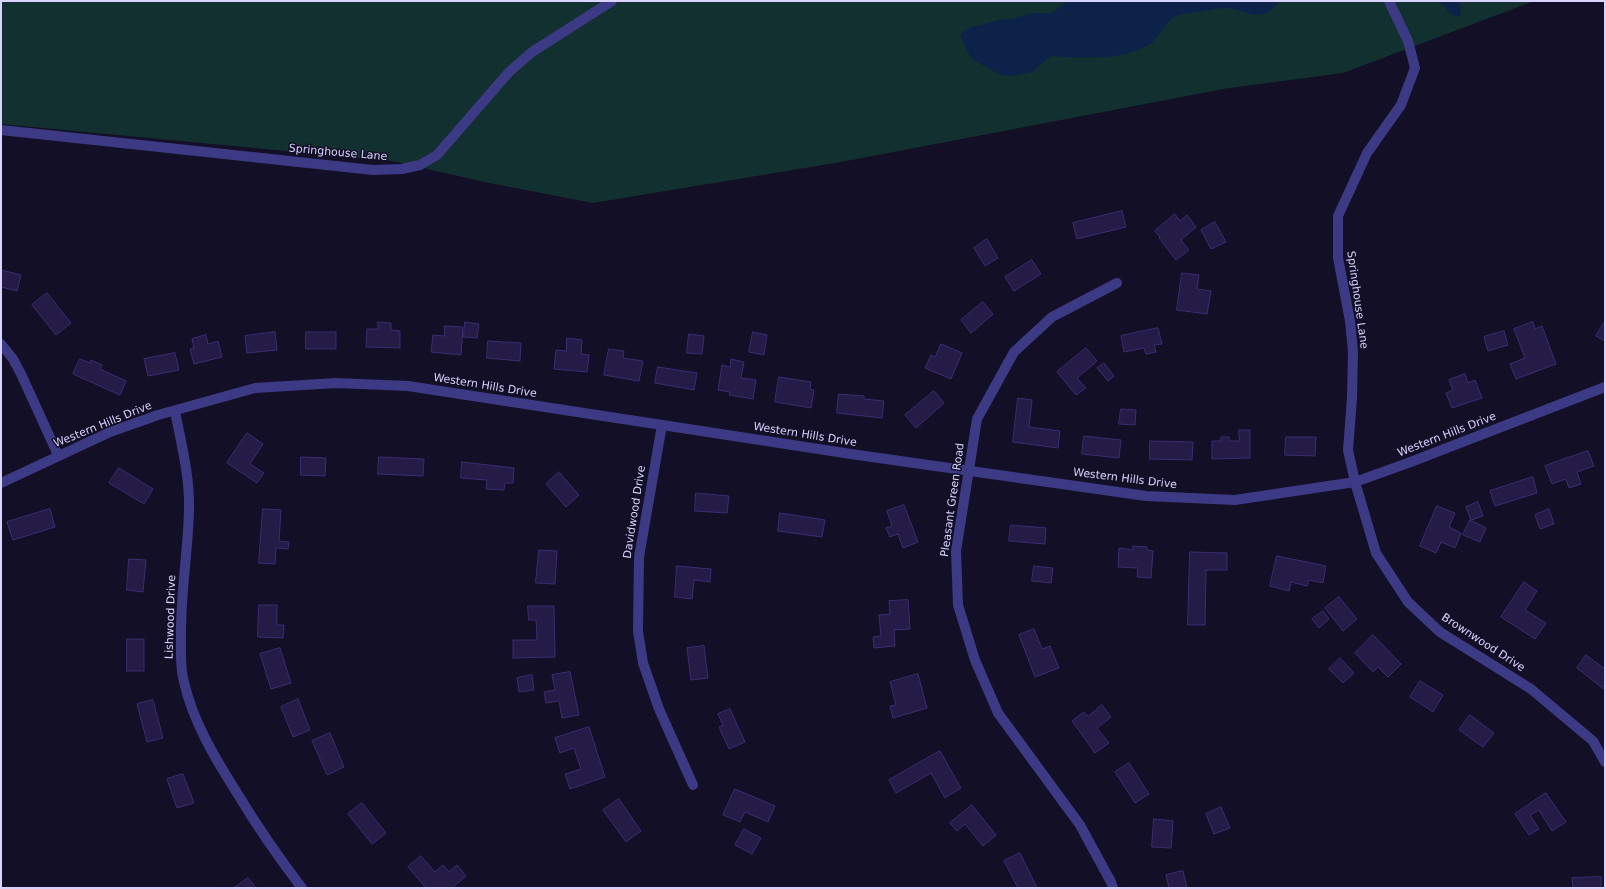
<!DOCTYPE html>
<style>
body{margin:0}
#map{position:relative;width:1606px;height:889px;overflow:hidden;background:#130f26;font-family:"DejaVu Sans",sans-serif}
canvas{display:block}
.frame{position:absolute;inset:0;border:2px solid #d9d4ff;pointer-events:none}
</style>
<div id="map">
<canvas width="1606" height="889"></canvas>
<div class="frame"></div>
</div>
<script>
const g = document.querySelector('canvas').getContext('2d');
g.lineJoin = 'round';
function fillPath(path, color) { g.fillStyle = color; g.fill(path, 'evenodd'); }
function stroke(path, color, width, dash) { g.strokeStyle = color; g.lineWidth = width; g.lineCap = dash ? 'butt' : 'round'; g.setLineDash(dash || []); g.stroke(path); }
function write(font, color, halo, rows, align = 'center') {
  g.font = font + ' "DejaVu Sans",sans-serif'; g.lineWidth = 3; g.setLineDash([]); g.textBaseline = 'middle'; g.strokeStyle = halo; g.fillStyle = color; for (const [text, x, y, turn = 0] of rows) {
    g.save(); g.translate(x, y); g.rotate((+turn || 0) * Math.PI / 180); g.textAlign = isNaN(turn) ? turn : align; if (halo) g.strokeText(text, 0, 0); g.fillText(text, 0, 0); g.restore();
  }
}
fillPath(new Path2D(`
 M1 1H1534L1343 73 1229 88 841 162 593 203 489 183 392 161 1 124Z`), '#12302f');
fillPath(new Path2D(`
 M1068 1H1280C1259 27 1249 9 1225 8 1215 8 1207 11 1198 12 1192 13 1185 13 1179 15 1164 20 1162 36 1150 44 1125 61 1080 58 1051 56L1032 72 1012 76 1001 75 973 60 966 49 960 34 969 28 999 20 1012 19 1032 13H1052Z
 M1435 1H1458L1461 7 1460 16H1454L1449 13 1444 5Z`), '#0c2248');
const building = new Path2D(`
 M1122 211 1126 227 1077 239 1073 223Z
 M1175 214 1180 221 1187 215 1196 227 1181 240 1189 250 1176 260 1159 238 1160 237 1155 231Z
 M1215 222 1226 242 1211 249 1201 230Z
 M987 239 998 258 985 266 974 248Z
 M1032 260 1041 274 1014 291 1005 277Z
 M1 270 21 275 17 291 1 287Z
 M1182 273 1199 275 1197 289 1211 291 1207 314 1177 310Z
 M47 293 71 323 56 335 32 305Z
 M983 302 993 314 971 333 961 320Z
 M1605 321V341L1596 336Z
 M378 322 391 323V330L400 331V348L366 347 367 329H378Z
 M465 322 479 324 477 338 464 337Z
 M1533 322 1535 329 1542 326 1556 364 1516 379 1510 364 1525 358 1514 329Z
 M445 326 463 327 461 355 431 352 433 335 444 336Z
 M1158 328 1162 344 1154 345 1156 352 1146 354 1144 348 1124 352 1121 336Z
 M1504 331 1508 345 1488 351 1484 337Z
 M275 332 277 350 247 353 245 336Z
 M306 332H336V349H306Z
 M753 332 767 335 764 355 749 352Z
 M689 334 704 336 702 354 687 353Z
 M206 335 208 344 218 341 222 357 194 364 190 349 194 348 192 339Z
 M567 338 582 340 581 354 589 355 587 372 554 369 556 350 566 351Z
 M488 341 521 343 520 361 487 358Z
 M941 344 962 353 951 379 925 368 931 355 935 357Z
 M1086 348 1097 361 1077 378 1086 388 1076 395 1057 372Z
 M609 349 624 351 623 358 643 361 639 381 604 375Z
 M175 353 179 370 148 376 144 359Z
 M80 359 90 363 91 360 102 365 100 369 126 381 120 395 73 374Z
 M731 359 744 362 741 378 756 380 753 399 729 395 730 392 718 390 722 365 730 367Z
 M1104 363 1114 376 1108 381 1097 368Z
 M658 367 697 373 694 390 655 383Z
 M1465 374 1468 383 1475 380 1482 398 1452 408 1446 393 1453 390 1449 380Z
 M779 377 811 382 810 389 814 390 811 408 775 402Z
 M934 391 944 403 916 428 905 415Z
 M839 394 864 396V399L884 401 882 418 837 413Z
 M1018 398 1032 400 1029 427 1060 431 1058 448 1013 442Z
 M1121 409 1136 410 1135 425 1119 424Z
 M1239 430H1250V458L1212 459V441H1221V437H1229V441H1239Z
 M247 433 263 444 250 464 264 473 257 483 227 463Z
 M1084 436 1121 440 1119 458 1082 454Z
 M1286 437H1316L1315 456 1285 455Z
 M1150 441 1193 442 1192 460 1150 459Z
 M1588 451 1594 466 1577 472 1581 484 1569 488 1566 479 1552 484 1545 466Z
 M301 457 326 458 325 476 301 475Z
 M379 457 424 459 423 476 378 474Z
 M462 462 514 468 513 483H505L504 490 486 489 487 480 461 478Z
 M119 468 153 489 144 504 109 483Z
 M559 472 579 495 566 507 546 484Z
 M1533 477 1537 493 1495 506 1490 491Z
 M696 493 729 496 727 513 695 511Z
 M1478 502 1483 516 1471 520 1466 507Z
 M904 505 918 542 903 548 898 534 890 537 886 528 892 526 887 511Z
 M1437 506 1455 513 1449 527 1461 533 1455 548 1441 542 1436 553 1420 546Z
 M50 509 55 527 13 540 7 522Z
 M263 509 281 510 279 541 289 542 288 549 276 548 275 564 259 563Z
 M1549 509 1554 524 1540 529 1535 515Z
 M780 513 825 520 822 537 778 531Z
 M1470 520 1486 528 1480 542 1463 535Z
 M1011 525 1046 528 1045 544 1009 541Z
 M1133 546 1147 547V550L1153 551 1151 578 1137 577 1138 568 1118 567 1119 548 1133 550Z
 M539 550 557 551 555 584 536 583Z
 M1190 552 1227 553V570H1206L1205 625H1188Z
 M1277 556 1326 566 1323 583 1309 580 1307 586 1291 582 1289 591 1270 586Z
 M129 559 146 560 143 592 127 590Z
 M677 566 711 569 710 582 694 580 692 599 675 597Z
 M1034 566 1053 568 1051 583 1032 581Z
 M1524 582 1537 591 1525 610 1546 623 1535 639 1501 617Z
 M1339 597 1357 619 1343 631 1325 608Z
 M908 600 910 629 894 630 895 646 874 648 873 637 881 636 879 615 890 614 889 601Z
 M259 605H277V625H284L283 638 258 637Z
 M528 606H554L555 657 513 658V640H537L536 620H529Z
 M1323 611 1329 619 1319 628 1312 619Z
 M1034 629 1042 649 1050 646 1059 668 1035 677 1019 635Z
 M1373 635 1401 664 1388 677 1378 667 1373 672 1355 653Z
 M127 639H144V671H127Z
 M704 646 708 678 691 680 687 648Z
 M280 648 291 683 271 689 260 654Z
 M1586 655 1605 669V690L1577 668Z
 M1340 658 1354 673 1343 683 1329 669Z
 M570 672 579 715 562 718 559 701 546 703 544 692 555 690 552 675Z
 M918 674 927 708 893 718 890 706 896 705 890 682Z
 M532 675 534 690 519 692 517 678Z
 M1420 681 1443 695 1433 712 1410 697Z
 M298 699 310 730 293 737 281 707Z
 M153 700 163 738 147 742 137 704Z
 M1102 705 1111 717 1097 728 1109 743 1095 753 1072 721 1084 712 1088 716Z
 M730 709 745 742 729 749 719 727 723 725 718 714Z
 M1470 715 1494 733 1483 747 1459 730Z
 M589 727 605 777 570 789 565 774 581 769 574 748 560 753 555 738Z
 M330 733 344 767 327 775 312 741Z
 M940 751 961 788 945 798 931 773 896 793 889 780Z
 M1129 763 1149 794 1135 803 1115 772Z
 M183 774 194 803 177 808 167 779Z
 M735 789 775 806 768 822 745 812 740 822 723 815Z
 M1546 793 1566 822 1552 831 1539 810 1530 815 1539 829 1529 835 1515 814Z
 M619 799 641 831 626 842 603 810Z
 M362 803 386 833 372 844 348 814Z
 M972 805 996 835 983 846 965 824 957 831 950 823Z
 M1221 807 1230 828 1214 834 1206 814Z
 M1154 819 1173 821 1171 848 1152 847Z
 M744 829 761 838 752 854 735 845Z
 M1020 853 1037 888H1018L1004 861Z
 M421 856 435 872 443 865 449 872 457 865 466 876 452 888H426L408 867Z
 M1183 871 1187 888H1169L1166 875Z
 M1601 877V888H1573L1572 878Z
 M248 878 256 888H234Z`);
fillPath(building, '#241b47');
stroke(building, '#3b2d73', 1);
stroke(new Path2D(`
 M1389 1 1408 41 1415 68 1401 105 1367 153 1338 216V258L1350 321 1353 352 1352 398 1348 450 1355 482 1376 553 1408 602 1440 632 1531 689 1593 741 1605 762
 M1 130 373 170 402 169 420 165 437 155 509 72 532 52 612 1
 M1 344 13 359 21 374 58 455
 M175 411C181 443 190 476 189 510 188 553 180 596 181 640 181 654 180 668 184 682 193 722 215 758 237 793 257 826 279 858 302 888
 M662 425 639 557 638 631 643 663 659 709 693 785
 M1 483 110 432 158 415 255 388 336 383 408 386 851 454 1146 496 1235 500 1355 482 1408 463 1605 387
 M1113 888 1111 882 1080 825 998 713 975 660 958 605 956 551 977 419 1014 352 1052 317 1117 283`), '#3d3a85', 10);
write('11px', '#d9d4ff', '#130f26', [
 ["Springhouse Lane",338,153,5],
 ["Springhouse Lane",1357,300,82],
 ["Western Hills Drive",485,386,9],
 ["Western Hills Drive",103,425,-22],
 ["Western Hills Drive",805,435,9],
 ["Western Hills Drive",1447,435,-21],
 ["Western Hills Drive",1125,479,7],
 ["Pleasant Green Road",953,500,-82],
 ["Davidwood Drive",635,512,-81],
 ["Lishwood Drive",171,617,-88],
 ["Brownwood Drive",1483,643,33]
]);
</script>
